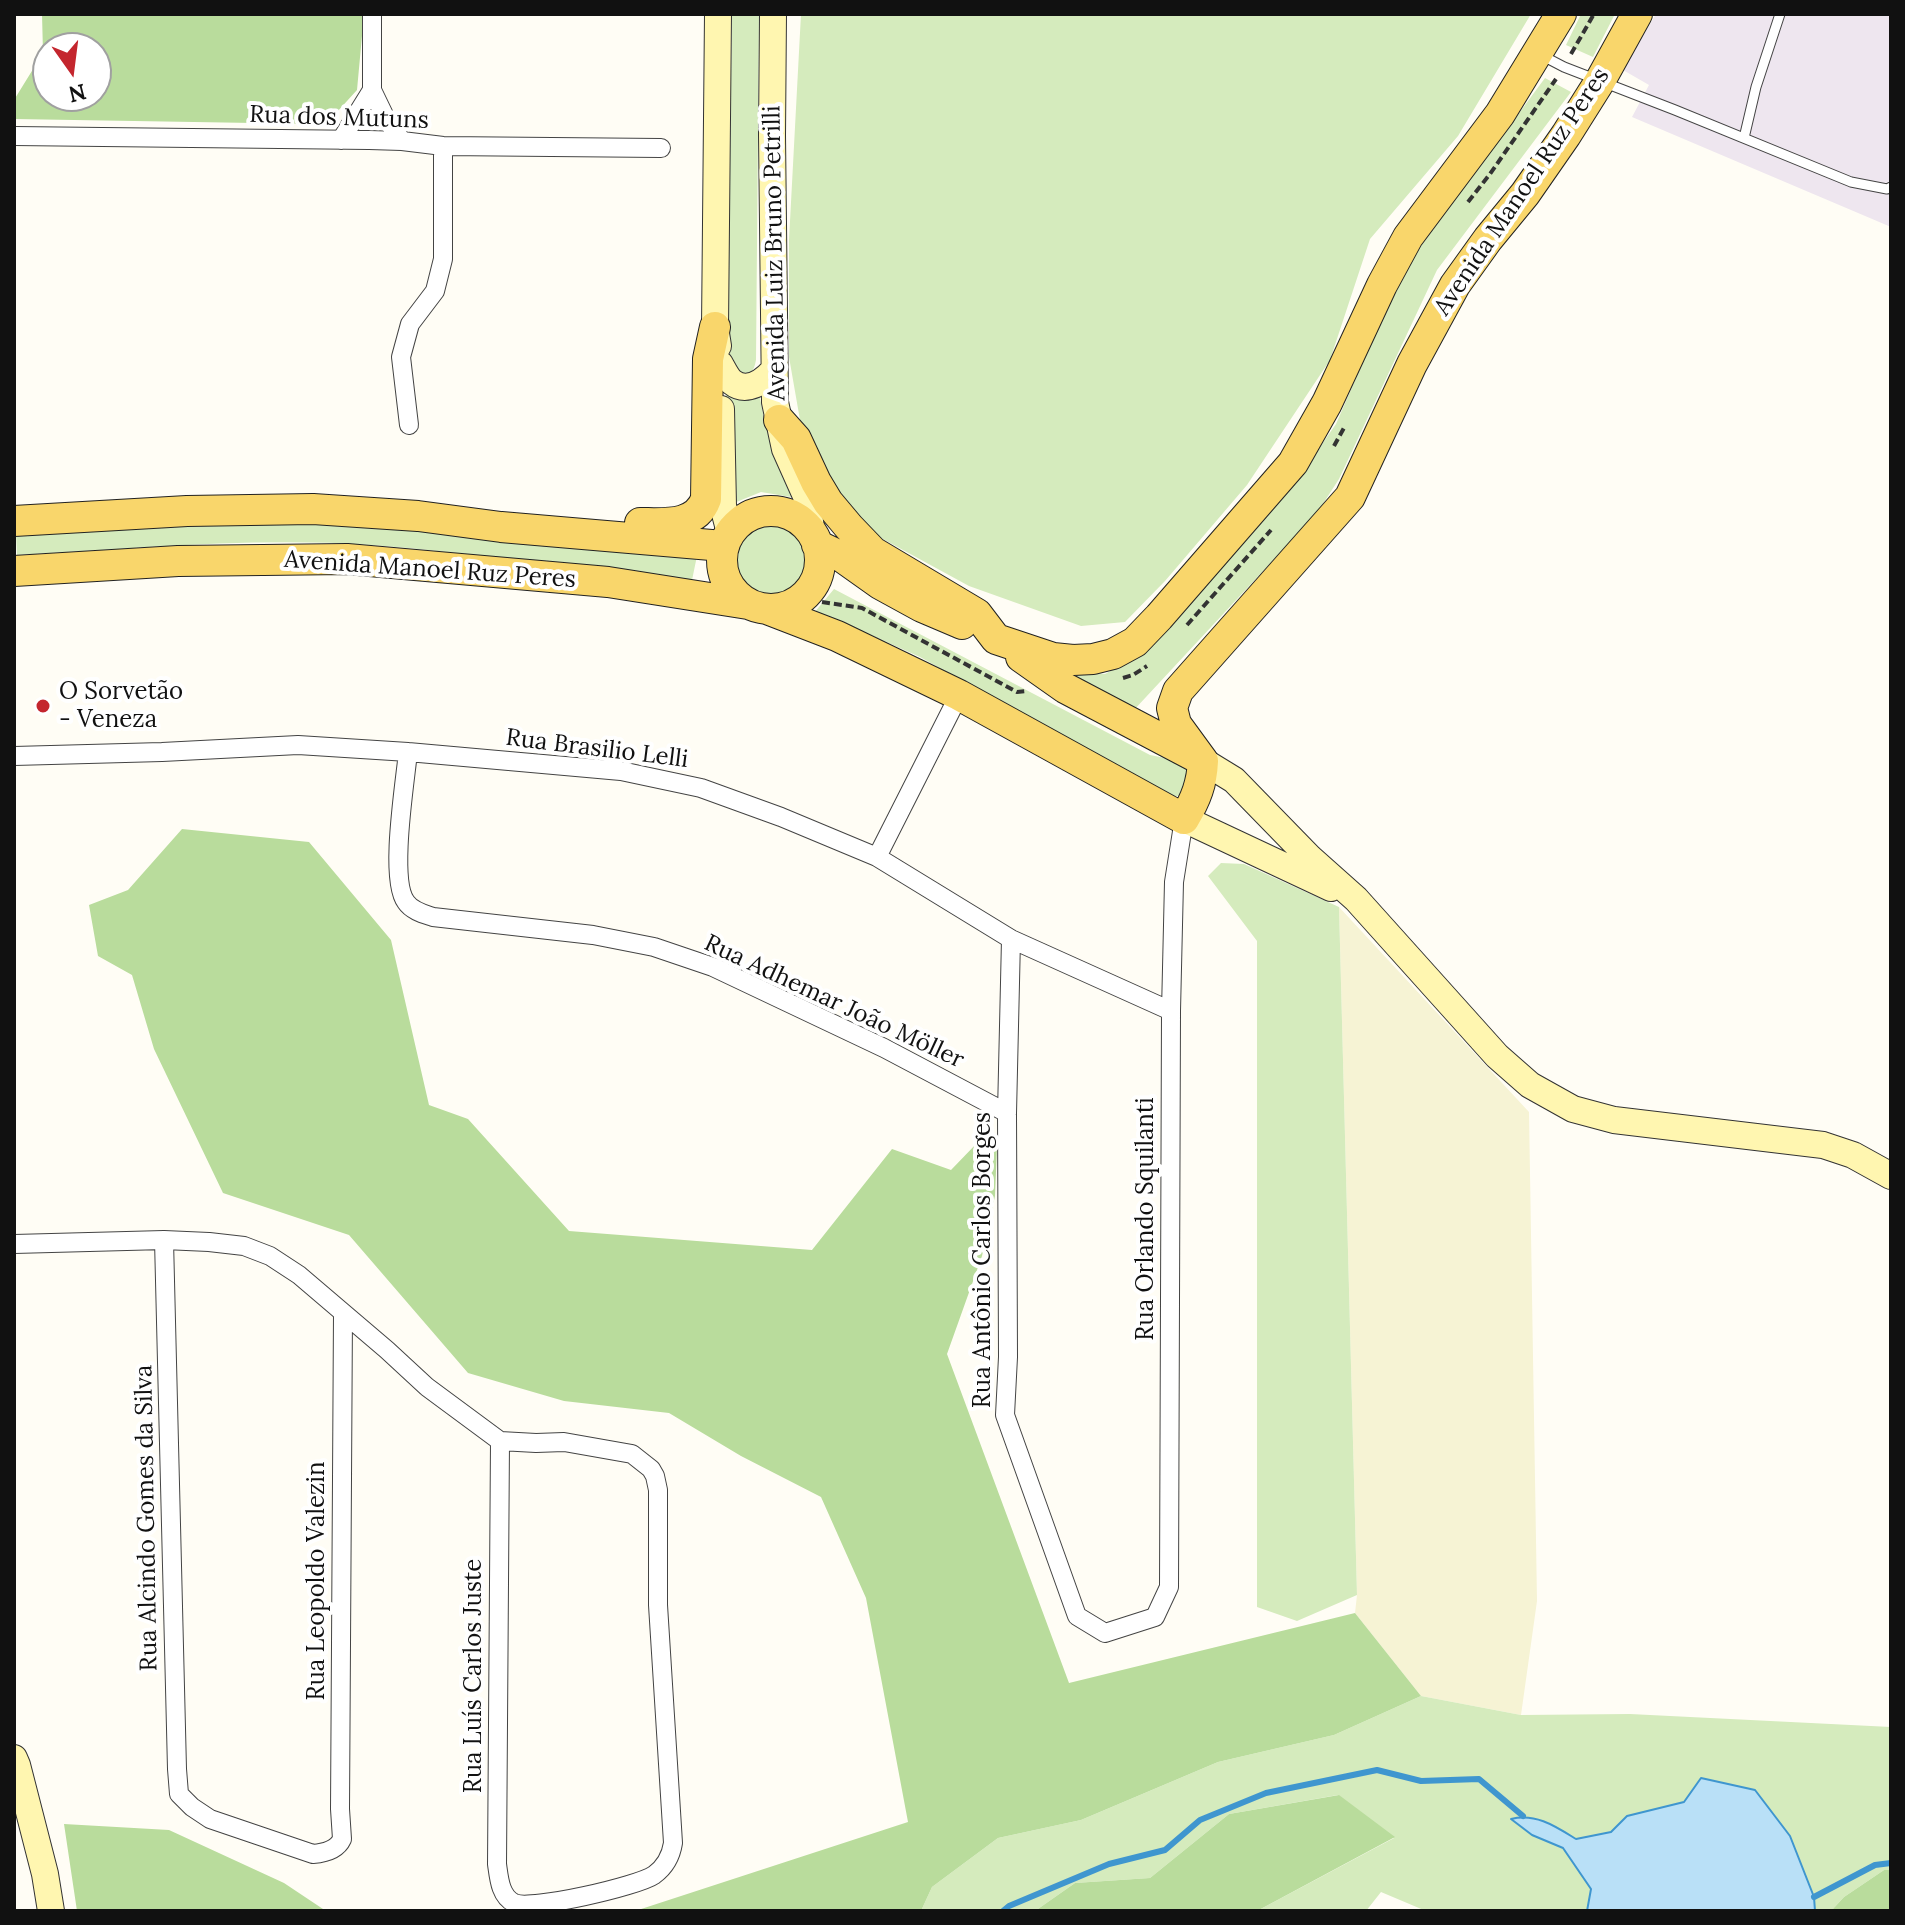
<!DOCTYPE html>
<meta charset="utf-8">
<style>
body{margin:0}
#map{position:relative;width:1905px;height:1925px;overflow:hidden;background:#fffdf5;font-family:Lora,serif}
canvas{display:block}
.frame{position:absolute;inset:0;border:16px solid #111;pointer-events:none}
.north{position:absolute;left:32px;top:32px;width:80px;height:80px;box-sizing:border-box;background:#fff;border:2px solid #a0a0a0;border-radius:50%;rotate:166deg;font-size:22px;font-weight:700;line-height:32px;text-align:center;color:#111}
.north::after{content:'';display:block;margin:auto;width:28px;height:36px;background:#c4262e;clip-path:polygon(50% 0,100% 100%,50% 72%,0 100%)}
</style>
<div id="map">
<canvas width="1905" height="1925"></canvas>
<div class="frame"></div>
<div class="north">N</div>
</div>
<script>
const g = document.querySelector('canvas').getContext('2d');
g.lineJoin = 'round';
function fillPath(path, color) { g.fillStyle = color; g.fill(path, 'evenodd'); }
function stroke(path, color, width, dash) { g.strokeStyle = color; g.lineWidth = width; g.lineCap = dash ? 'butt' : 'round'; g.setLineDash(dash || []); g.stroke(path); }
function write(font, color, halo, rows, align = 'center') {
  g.font = font + ' Lora,serif'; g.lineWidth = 8; g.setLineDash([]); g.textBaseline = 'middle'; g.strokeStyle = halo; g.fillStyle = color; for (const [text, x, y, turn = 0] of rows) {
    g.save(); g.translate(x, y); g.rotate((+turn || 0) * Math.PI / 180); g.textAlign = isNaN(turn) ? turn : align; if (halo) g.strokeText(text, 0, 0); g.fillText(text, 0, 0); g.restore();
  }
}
fillPath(new Path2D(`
 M1656 14H1891V227L1632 117 1649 85 1623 70Z`), '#eee6ef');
fillPath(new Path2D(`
 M1339 907 1529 1112 1537 1601 1521 1715 1421 1696 1355 1613 1357 1595Z`), '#f6f3d4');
fillPath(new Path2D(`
 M732 14H759L756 360C754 372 750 375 739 379L727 362Z
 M801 14H1531L1458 136 1370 239 1330 360 1247 485 1165 581 1125 622 1081 626 969 586 859 526 823 474 800 420 789 357V240Z
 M1581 14H1615L1593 57 1566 45Z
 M1545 78 1571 92 1437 270 1339 479 1317 513 1133 711 1054 671 1105 674 1147 651 1305 468 1336 424 1389 302 1420 247Z
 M726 387 758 388 764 418 777 460 797 498 761 492 729 505Z
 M259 519 698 551 691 585C585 569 478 553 371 545 253 537 134 549 17 555L16 534Z
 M732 561a37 37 0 1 1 74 0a37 37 0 1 1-74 0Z
 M834 589 1150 755 1170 759 1192 769 1180 796H1171L920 657 873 636 814 613Z
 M1221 863 1244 864 1339 907 1357 1595 1297 1621 1257 1607V941L1208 876Z
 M1421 1696 1521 1715 1630 1714 1891 1727V1870H1884L1844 1897 1831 1911H1815L1814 1897 1684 1802 1627 1816 1611 1832 1576 1839C1556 1827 1536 1813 1512 1819L1532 1835 1563 1848 1592 1889 1587 1911H1426L1381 1892 1366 1911H1257L1394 1838 1338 1795 1229 1814 1150 1878 1075 1883 1035 1911H921L932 1887 998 1838 1081 1820 1218 1762 1334 1735Z`), '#d5ebbd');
fillPath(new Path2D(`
 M42 14H364L357 90 337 112 314 124 14 119V100L43 53ZM48 48H96V96H48Z
 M182 829 309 842 391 940 429 1105 468 1119 569 1231 812 1250 892 1149 951 1170 978 1142 997 1146 995 1196 982 1256 947 1354 1069 1683 1355 1613 1421 1696 1334 1735 1218 1762 1081 1820 998 1838 932 1887 921 1911H635L908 1822 866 1598 821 1497 741 1456 669 1413 564 1401 468 1373 349 1235 223 1193 154 1049 132 975 98 956 89 905 128 890Z
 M1339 1795 1395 1837 1257 1911H1035L1075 1883 1150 1878 1229 1814Z
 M64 1824 169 1830 284 1883 326 1911H77Z
 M1884 1870H1891V1911H1831L1844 1897Z`), '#b9dc9c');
const water = new Path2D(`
 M1701 1778 1755 1790 1790 1836 1814 1897 1815 1911H1587L1591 1889 1563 1848 1532 1835 1511 1819C1536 1813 1555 1826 1576 1839L1611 1832 1627 1816 1684 1802Z`);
fillPath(water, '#b9e0f7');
stroke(water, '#3f96cf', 2);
stroke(new Path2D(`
 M1814 1897 1875 1865 1891 1863
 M1003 1911 1009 1906 1109 1864 1165 1850 1200 1820 1266 1793 1377 1770 1421 1781 1479 1779 1523 1816`), '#3f96cf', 6);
const service = new Path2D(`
 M1541 55 1564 67 1675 110 1851 182 1887 189 1891 187
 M1744 138 1756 87 1780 14`);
const minor = new Path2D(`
 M372 14V90L385 117 402 141
 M14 136 369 140 402 141 443 146 661 148
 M341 140 372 90
 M409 425 401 357 410 324 435 291 443 259V146
 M408 752C405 783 389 880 406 902 412 911 424 914 433 917L593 935 654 947 713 967 884 1048 1007 1113
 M14 756 162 752 298 745 408 752 621 771 701 788 781 817 877 857 1011 939 1171 1011
 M877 857 959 695
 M1011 939 1007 1113 1008 1357 1005 1415 1077 1616 1105 1633 1155 1617 1169 1587 1171 1011 1174 882 1184 819
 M164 1240 177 1769 179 1794 192 1807 210 1819 313 1854C325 1853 337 1850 342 1839L340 1809 343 1313
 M14 1244 164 1240 209 1242 244 1246 270 1256 299 1275 387 1350 427 1387 500 1441 536 1443 564 1442 632 1454 651 1469 655 1476 658 1490V1605L673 1843C671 1856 665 1867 654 1875 638 1886 531 1911 514 1903 500 1896 499 1878 497 1864L500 1441`);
const secondary = new Path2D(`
 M773 14 772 135 775 402 785 449 806 496 812 534
 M718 346 715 327 718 14
 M720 364C723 369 727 378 732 382 747 394 764 381 774 370
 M721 409 723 506 730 533
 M1203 761 1234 780 1310 858 1356 899 1497 1056 1530 1085 1573 1109 1614 1120 1823 1145 1853 1155 1891 1176
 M1184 819 1331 888
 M14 1758 17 1765 45 1874 51 1911`);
const primary = new Path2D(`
 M779 420 796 439 816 482 828 502 849 527 873 552 977 614 996 639 1053 658 1073 660 1093 659 1113 654 1135 642 1159 617 1293 463 1327 403 1382 285 1408 237 1500 114 1561 14
 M722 560a49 49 0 1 1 98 0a49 49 0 1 1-98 0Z
 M14 521 187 511 313 509 418 516 501 527 723 546
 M640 523C664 523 696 527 706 499L708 359 715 327
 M817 545 842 557 880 584 922 607 962 624
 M14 571 178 561 347 559 608 582 748 604
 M767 609 837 636 959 695 1184 819C1196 799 1202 783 1203 761
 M1021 657 1065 688 1198 758
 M1203 761 1176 724 1172 708 1178 691 1350 497 1412 364 1455 285 1488 239 1525 194 1566 135 1600 81 1637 14`);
stroke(service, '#444', 11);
stroke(minor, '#444', 20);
stroke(secondary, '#333', 28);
stroke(primary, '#222', 32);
stroke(new Path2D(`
 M1571 54 1594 14
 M1468 202 1490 174 1556 79
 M1334 446 1345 426
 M822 602 862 608 1017 692 1028 691
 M1187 625 1271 530
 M1123 678 1133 675 1147 666`), '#333', 4, [8, 4]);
stroke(service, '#fff', 9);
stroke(minor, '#fff', 18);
stroke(secondary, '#fff6b0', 26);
stroke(primary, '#f9d66b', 30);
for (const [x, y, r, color] of [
 [43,706,8,"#c4262e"]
]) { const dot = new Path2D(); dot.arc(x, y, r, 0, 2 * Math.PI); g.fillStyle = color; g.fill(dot); stroke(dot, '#fff', 3); }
write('24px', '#111', '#fff', [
 ["Rua dos Mutuns",339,118,2],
 ["Avenida Manoel Ruz Peres",1522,192,-56],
 ["Avenida Luiz Bruno Petrilli",775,253,-91],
 ["Avenida Manoel Ruz Peres",430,570,4],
 ["Rua Brasilio Lelli",597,749,7],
 ["Rua Adhemar João Möller",834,1002,25],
 ["Rua Orlando Squilanti",1146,1219,-90],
 ["Rua Antônio Carlos Borges",983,1260,-90],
 ["Rua Alcindo Gomes da Silva",147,1518,-91],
 ["Rua Leopoldo Valezin",317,1581,-90],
 ["Rua Luís Carlos Juste",474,1676,-90]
]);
write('24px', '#111', '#fff', [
 ["O Sorvetão",59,692],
 ["- Veneza",59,720]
], 'left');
</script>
